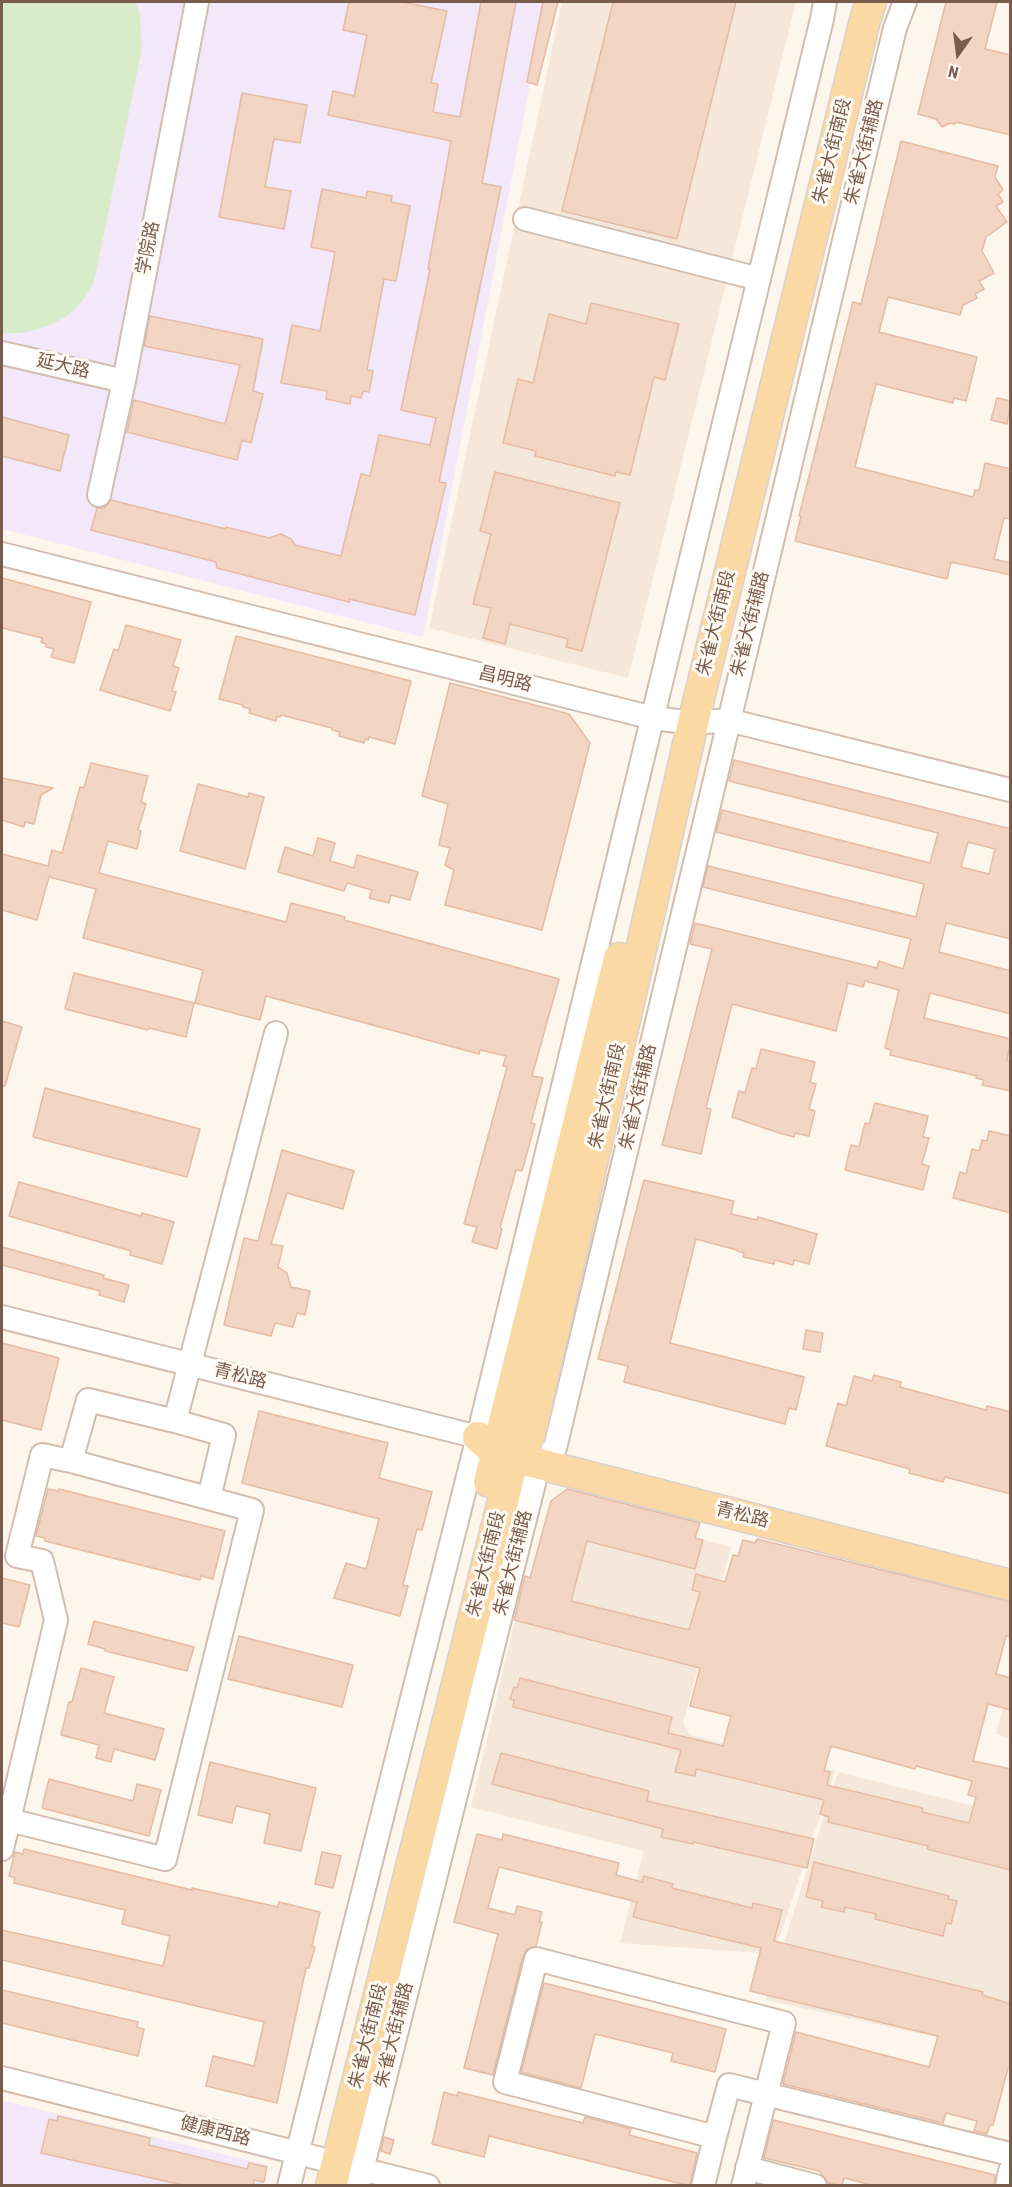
<!DOCTYPE html>
<meta charset="utf-8">
<style>
body{margin:0}
#map{position:relative;width:1012px;height:2187px;overflow:hidden;background:#fdf6ec;font-family:"Roboto Condensed",sans-serif}
canvas{display:block}
.frame{position:absolute;inset:0;border:3px solid #7a5c4d;pointer-events:none}
.north{position:absolute;left:928px;top:24px;width:60px;height:60px;-webkit-text-stroke:4px #fffaf3;paint-order:stroke;rotate:194deg;font-size:16px;font-weight:700;line-height:24px;text-align:center;color:#7a5c4d}
.north::after{content:'';display:block;margin:auto;width:21px;height:27px;background:#7a5c4d;clip-path:polygon(50% 0,100% 100%,50% 72%,0 100%)}
</style>
<div id="map">
<canvas width="1012" height="2187"></canvas>
<div class="frame"></div>
<div class="north">N</div>
</div>
<script>
const g = document.querySelector('canvas').getContext('2d');
g.lineJoin = 'round';
function fillPath(path, color) { g.fillStyle = color; g.fill(path, 'evenodd'); }
function stroke(path, color, width, dash) { g.strokeStyle = color; g.lineWidth = width; g.lineCap = dash ? 'butt' : 'round'; g.setLineDash(dash || []); g.stroke(path); }
function write(font, color, halo, rows, align = 'center') {
  g.font = font + ' "Roboto Condensed","Noto Sans SC",sans-serif'; g.lineWidth = 6; g.setLineDash([]); g.textBaseline = 'middle'; g.strokeStyle = halo; g.fillStyle = color; for (const [text, x, y, turn = 0] of rows) {
    g.save(); g.translate(x, y); g.rotate((+turn || 0) * Math.PI / 180); g.textAlign = isNaN(turn) ? turn : align; if (halo) g.strokeText(text, 0, 0); g.fillText(text, 0, 0); g.restore();
  }
}
fillPath(new Path2D(`
 M562 2H796L628 678 429 628Z
 M560 1503 731 1547 683 1723 690 1735 835 1771 774 1954 620 1943 644 1851 471 1807 524 1582 543 1587Z
 M1010 1679V1738L996 1734Z
 M838 1772 1010 1815V2053L766 2000Z`), '#f5e8da');
fillPath(new Path2D(`
 M2 2H546L423 637 2 529Z
 M2 2100 268 2165 262 2185 2 2186Z`), '#f3e8fa');
fillPath(new Path2D(`
 M2 2H135L140 13 142 49 94 282C87 294 80 307 68 315 51 327 22 337 2 332Z`), '#d8ecc9');
const building = new Path2D(`
 M349 2H402L447 11 431 83 438 84 433 112 460 117 481 2H516L482 183 501 187 439 482 446 483 415 615 349 599V602L217 568 216 562 91 530 97 508H104L111 500 226 529V527L269 538 281 534 291 539 295 545 341 556 361 474 370 476 379 435 430 445 436 418 401 410 430 269H428L451 141 328 115 333 91 354 96 367 35 343 30Z
 M543 2H558L537 85 527 82Z
 M613 2H736L677 239 562 211Z
 M946 2H997L985 49 1011 55V135L956 122 955 124 950 123 942 127 936 119 918 114Z
 M242 93 307 105 300 143 274 139 265 187 291 191 284 229 219 217Z
 M901 141 998 166 995 177 1003 190 998 194 1003 202 996 206 1007 222 986 237 982 251 994 273 979 281 984 289 975 294 977 298 963 305 960 315 888 297 879 332 977 357 966 401 954 398 953 403 876 384 855 467 973 497 975 490 979 491 985 463 1011 469V519L1004 518 994 559 1011 563V575L951 562 947 579 795 541 801 516H799L853 302 861 304Z
 M322 189 366 198 367 191 392 196 391 202 410 206 396 281 384 279 367 370 373 371 369 392 363 391 361 398 351 396 350 404 326 399 327 391 281 383 292 325 320 331 335 252 311 247Z
 M591 303 679 324 665 380 654 377 630 475 616 472 615 476 535 456 536 451 503 443 518 379 533 383 549 314 586 324Z
 M150 316 263 339 253 391 263 394 251 443 242 440 237 460 127 432 134 400 225 424 240 365 144 346Z
 M997 398 1011 401 1007 424 991 420Z
 M2 417 69 435 60 471 2 456Z
 M495 472 620 503 582 651 566 647 568 639 510 624 505 644 483 638 491 608 473 604 491 534 480 531Z
 M2 578 91 602 74 663 51 657 54 649 46 647V644L41 642 42 638 2 628Z
 M126 625 181 640 173 666 179 668 172 691 176 692 170 711 100 690 114 649 118 651Z
 M236 636 411 681 395 744 369 737 368 740 365 739 364 743 339 736 340 732 332 730V728L281 715 280 717 277 716 276 721 249 713 250 709 243 707V705L219 699Z
 M450 683 569 714 590 743 542 930 445 905 454 870 445 865 450 848 439 845 448 804 422 796Z
 M734 760 1011 829V939L946 923 939 952 1011 971V1014L930 993 924 1018 1011 1039 1007 1060 1011 1061V1091L982 1085 984 1080 976 1078 977 1076 890 1055 891 1050 885 1048 899 990 865 981 863 987 848 983 836 1031 732 1004 706 1108 711 1109 701 1154 662 1145 712 949 690 944 695 923 877 968 879 961 903 969 911 939 703 887 708 866 916 917 924 884 716 832 722 810 930 863 938 833 729 781ZM968 842 995 849 989 874 961 867Z
 M91 763 148 776 141 802 146 804 138 830 141 831 137 849 108 841 99 873 286 922 291 903 345 917 344 920 559 979 532 1076 543 1078 531 1123 535 1124 522 1171 516 1170 500 1228 502 1229 497 1249 472 1242 477 1227 464 1224 507 1067 503 1066 506 1056 480 1050 479 1054 266 996 260 1020 195 1003 203 970 83 938 96 889 49 877 37 920 2 910V854L48 866 52 850 62 853 80 787 84 788Z
 M2 778 53 788 41 795 34 824 25 822 24 827 2 820Z
 M198 784 248 797 249 793 264 797 245 869 180 851Z
 M318 838 335 843 330 861 354 868 357 855 418 872 410 900 391 895 389 903 369 898 372 890 347 883 344 891 278 872 285 847 313 856Z
 M74 973 194 1003 186 1037 149 1028 148 1030 65 1009Z
 M2 1021 22 1027 5 1086H2Z
 M761 1049 815 1062 810 1082 816 1084 809 1109 815 1111 809 1136 795 1133 794 1137 779 1133 732 1117 739 1091 745 1093 752 1068 756 1069Z
 M45 1088 200 1129 187 1177 33 1137Z
 M875 1103 928 1116 923 1137 929 1138 922 1164 929 1166 923 1190 845 1170 851 1145 859 1147 865 1123 869 1124Z
 M989 1131 1011 1136V1213L953 1198 960 1172 966 1174 972 1149 979 1151 982 1140 987 1141Z
 M282 1150 354 1171 343 1209 287 1193 271 1244 283 1246 278 1267 287 1273 291 1287 310 1291 305 1315 297 1313 293 1327 275 1323 271 1336 224 1325 244 1238 258 1241Z
 M644 1180 734 1201 731 1214 757 1220 758 1217 817 1234 809 1264 794 1260 793 1265 775 1260 774 1264 743 1257 744 1253 737 1251V1250L696 1239 670 1343 804 1377 796 1410 789 1408 785 1424 624 1382 628 1366 598 1359Z
 M19 1182 141 1216 142 1213 174 1222 162 1264 130 1255 131 1251 9 1216Z
 M2 1247 104 1275 103 1278 129 1285 124 1302 99 1295 100 1291 2 1265Z
 M806 1330 823 1333 820 1352 803 1349Z
 M2 1343 59 1358 41 1430 2 1420Z
 M874 1375 901 1382 900 1387 952 1401 986 1410 987 1406 1011 1412V1494L945 1477 943 1482 909 1473 910 1469 826 1446 838 1403 846 1406 854 1376 872 1381Z
 M259 1411 388 1443 379 1478 432 1492 422 1530 417 1529 403 1585 408 1586 400 1616 334 1598 346 1563 366 1569 379 1519 242 1483Z
 M48 1489 58 1491 59 1489 225 1531 213 1579 201 1576 200 1580 45 1541V1538L36 1536Z
 M567 1489 700 1523 695 1538 703 1540 695 1569 587 1541 571 1601 689 1630 700 1592 692 1590 696 1574 725 1582 733 1555 738 1556 743 1540 755 1543 757 1539 1011 1602V1637L1006 1636 996 1674 1011 1678V1710L988 1704 973 1761 1011 1769V1870L927 1849 928 1846 828 1822 829 1817 820 1814 824 1800 696 1769 695 1776 675 1772 681 1750 513 1707 514 1700 510 1699 514 1687 517 1688 520 1678 672 1717 668 1733 723 1746 731 1716 690 1706 700 1668 514 1620 525 1576 530 1578 551 1501ZM831 1746 915 1769 916 1766 972 1781 968 1795 976 1797 969 1823 922 1812 923 1808 827 1785 830 1772 824 1771Z
 M2 1578 30 1585 19 1627 2 1623Z
 M94 1621 194 1647 187 1671 105 1651V1649L88 1644Z
 M239 1636 353 1665 342 1707 228 1679Z
 M81 1668 114 1677 104 1713 164 1729 155 1760 114 1749 111 1762 96 1758 99 1745 61 1735 69 1702H72Z
 M501 1753 649 1791 647 1801 814 1839 807 1868 693 1842V1844L661 1837 663 1829 492 1784Z
 M210 1762 316 1788 301 1851 264 1843 270 1814 236 1806 232 1823 198 1815Z
 M49 1779 133 1801 137 1784 161 1790 149 1836 42 1808Z
 M477 1834 502 1840 503 1834 619 1863 616 1875 642 1882 644 1876 673 1884 672 1888 752 1908 753 1903 782 1910 774 1941 983 1992 982 1995 1011 2004V2068H1008L993 2125H990L987 2134 974 2131 977 2121 946 2113 943 2123 783 2084 796 2032 929 2067 938 2036 750 1991 761 1948 633 1917 637 1902 499 1867 488 1908 515 1915 517 1906 542 1912 539 1922H542L536 1946 527 1949 523 1956 493 2075 464 2068 498 1934 454 1922Z
 M24 1849 192 1890V1888L278 1907 279 1902 320 1912 312 1946 315 1947 309 1968H306L277 2103 206 2086 213 2056 254 2066 264 2022 2 1960V1930L163 1966 170 1936 122 1924 125 1910 14 1883 15 1878 9 1876 15 1852 23 1854Z
 M322 1852 341 1856 333 1888 315 1884Z
 M814 1862 949 1896 948 1899 957 1901 951 1924 946 1923 943 1936 875 1919 876 1914 845 1907 844 1912 821 1907 823 1901 806 1897Z
 M544 1983 726 2029 715 2072 671 2061 673 2053 595 2034 581 2088 521 2072Z
 M2 1990 138 2022 137 2027 144 2029 138 2056 2 2023Z
 M444 2092 457 2096 458 2092 583 2123 585 2117 631 2129 629 2135 697 2153 690 2186 489 2136 484 2157 432 2144Z
 M58 2116 150 2138 149 2145 247 2169 249 2163 267 2167 264 2182 254 2180 253 2186H187L41 2153 49 2119 57 2121Z
 M773 2120 995 2175 994 2186H876L844 2178 842 2186 828 2183 819 2171 764 2158Z
 M384 2137 394 2140 390 2154 381 2151Z`);
fillPath(building, '#f3d5c3');
stroke(building, '#e6bba3', 1.5);
const minor = new Path2D(`
 M525 219 759 279
 M2 353 124 381
 M99 495 124 381 197 2
 M2 554 653 718 693 723 728 720 1010 790
 M2 1317 478 1437 492 1435
 M175 1421 224 1435 209 1498
 M71 1461 42 1455 17 1556 42 1561 56 1620 9 1820 165 1859 252 1510 71 1461 88 1400 175 1421 276 1033
 M2 1849 9 1820
 M2 2078 428 2186
 M715 2137 729 2085 1010 2154
 M747 2168 815 2186
 M289 2186 478 1437 822 19 825 2
 M358 2186 539 1463 555 1448 895 28 905 2
 M703 2186 715 2137 505 2082 536 1959 784 2023 743 2186
 M1007 2186 1010 2171`);
const major = new Path2D(`
 M478 1437 497 1453 1010 1585
 M489 1482 619 958
 M331 2186 514 1457 528 1442 693 723 865 20 871 2`);
stroke(minor, '#d1beb0', 26);
stroke(major, '#dad1cd', 33);
stroke(minor, '#fff', 22);
stroke(major, '#fbd9a5', 30);
write('18px', '#7a5c4d', '#fffaf3', [
 ["朱雀大街南段",833,151,-76],
 ["朱雀大街辅路",865,152,-76],
 ["学院路",149,248,-79],
 ["延大路",63,367,13],
 ["朱雀大街南段",717,623,-76],
 ["朱雀大街辅路",751,624,-76],
 ["昌明路",505,680,14],
 ["朱雀大街南段",608,1096,-77],
 ["朱雀大街辅路",639,1097,-77],
 ["青松路",240,1377,14],
 ["青松路",742,1516,14],
 ["朱雀大街辅路",514,1563,-76],
 ["朱雀大街南段",487,1564,-76],
 ["朱雀大街辅路",395,2035,-76],
 ["朱雀大街南段",369,2036,-76],
 ["健康西路",215,2132,14]
]);
</script>
